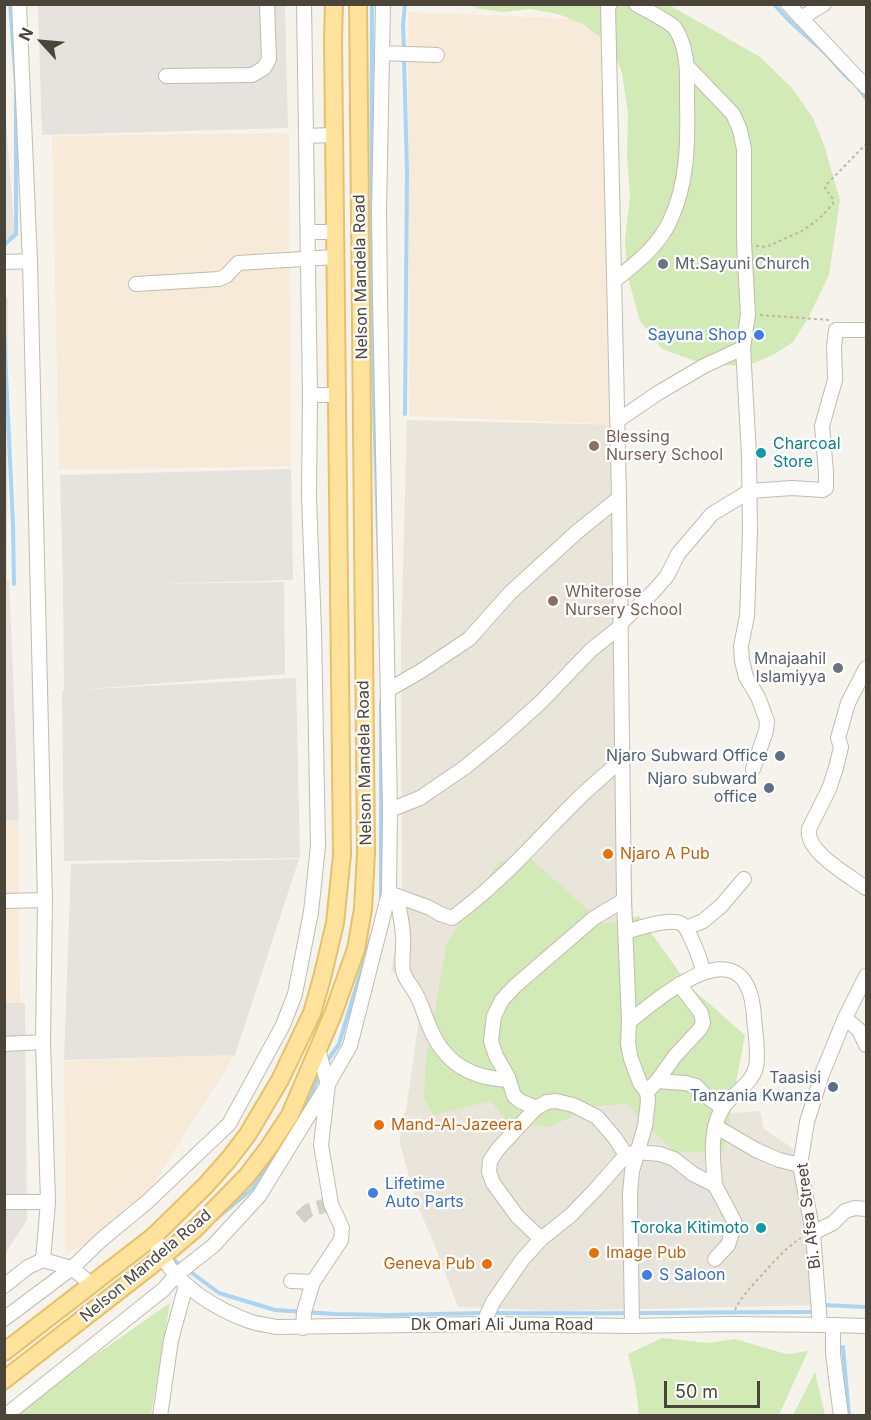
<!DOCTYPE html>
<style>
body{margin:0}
#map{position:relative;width:871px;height:1420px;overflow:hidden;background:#f6f3ec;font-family:Inter,sans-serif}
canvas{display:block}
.frame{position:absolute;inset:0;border:6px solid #4b4439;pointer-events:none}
.north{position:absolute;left:12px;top:12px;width:60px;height:60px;-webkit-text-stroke:4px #fff;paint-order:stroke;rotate:296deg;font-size:16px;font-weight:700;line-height:24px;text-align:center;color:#4b4439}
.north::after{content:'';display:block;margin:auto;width:21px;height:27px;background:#4b4439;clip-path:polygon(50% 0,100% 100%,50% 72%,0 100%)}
.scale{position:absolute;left:664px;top:1381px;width:96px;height:27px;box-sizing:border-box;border:3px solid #4b4439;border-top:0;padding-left:8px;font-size:18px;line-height:21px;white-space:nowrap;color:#4b4439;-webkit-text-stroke:4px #fff;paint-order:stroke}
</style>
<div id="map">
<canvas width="871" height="1420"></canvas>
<div class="frame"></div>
<div class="north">N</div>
<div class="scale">50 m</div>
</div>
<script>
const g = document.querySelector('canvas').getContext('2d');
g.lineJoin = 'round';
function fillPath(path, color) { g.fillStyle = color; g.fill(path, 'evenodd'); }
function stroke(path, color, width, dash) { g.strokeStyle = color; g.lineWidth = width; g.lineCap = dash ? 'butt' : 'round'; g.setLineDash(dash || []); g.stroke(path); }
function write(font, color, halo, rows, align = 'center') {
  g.font = font + ' Inter,sans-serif'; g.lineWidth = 4.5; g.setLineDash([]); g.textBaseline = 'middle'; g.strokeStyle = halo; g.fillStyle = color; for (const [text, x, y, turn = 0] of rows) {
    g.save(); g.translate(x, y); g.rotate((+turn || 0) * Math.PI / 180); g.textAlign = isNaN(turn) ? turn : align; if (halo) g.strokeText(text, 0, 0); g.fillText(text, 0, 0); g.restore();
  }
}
fillPath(new Path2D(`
 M407 420 621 425 638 1120 760 1111 764 1129 788 1145 800 1155 818 1305 551 1311 458 1307 437 1251 415 1199 400 1144 401 1124 403 1115 406 1111 420 1012 422 988 391 971 402 909 401 646Z`), '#eae5da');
fillPath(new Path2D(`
 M408 12 601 20 611 424 409 416Z
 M289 133 291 466 59 470 52 136Z
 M4 820H18L20 1003H5Z
 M235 1055 152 1186 80 1248 66 1252 64 1061Z`), '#f7ead8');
fillPath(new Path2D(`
 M38 5H285L288 128 42 135Z
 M5 10 6 122 15 239H5Z
 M5 295 8 299 7 578H4Z
 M291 469 293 580 146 584 284 582 285 674 75 690 296 678 300 858 64 861 62 691H64L63 585 60 475Z
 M4 580H9L19 820H5Z
 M299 859 235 1055 64 1060 71 864Z
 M5 1003H25L27 1220 5 1254Z
 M663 1154 707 1184 721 1201 641 1272 637 1218 643 1161Z`), '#e6e2dd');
fillPath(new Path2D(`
 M468 5H669L760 57 792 88 813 118 824 145 840 200 829 275 807 320 793 342 773 355 747 366 704 364 662 349 640 321 627 274 625 240 630 196 627 156 628 113 622 73 618 62 605 41 583 24 558 14 530 9 503 12 480 9Z
 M531 859 604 924 639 916 690 987 745 1035 723 1152H674L626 1104 592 1106 550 1127 508 1123 491 1101 433 1115 424 1098 426 1060 447 943 498 862Z
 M170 1303 151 1415H18L75 1369Z
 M662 1338 708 1343 735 1339 786 1354 808 1351 779 1415H639L635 1383 628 1354Z
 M815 1372 825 1415H793Z`), '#d2eab5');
stroke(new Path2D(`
 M372 4 371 309 379 565
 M774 4C788 21 803 34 820 48 831 58 839 70 850 80
 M404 50 403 25 405 4
 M404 58 407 172 405 414
 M859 89 866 98
 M4 245 16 234V84L10 4
 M4 331 13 525 14 584
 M381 701V901
 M325 1064 339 1044 372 934
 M304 1111 320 1074
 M216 1219 252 1189 292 1130
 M170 1257 182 1266
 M188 1270 219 1293 275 1310 334 1314 388 1315 485 1313
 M823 1305 866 1307
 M493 1313C599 1314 704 1312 810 1312
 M843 1347 849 1416
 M4 1390 12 1384`), '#a9d4f2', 4);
stroke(new Path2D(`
 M300 1218 309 1210 331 1204`), '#d4d0c8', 14, [14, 7]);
const minor = new Path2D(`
 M19 4 30 261 45 900 43 1042 48 1202 43 1260
 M610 4 608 7 619 498 624 900 629 1022 628 1044 631 1059 640 1083 647 1092 648 1101 645 1126 632 1171 630 1194 632 1326
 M788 4 866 87
 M801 18 824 4
 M382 53 437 55
 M687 66 733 114 740 130 744 149V242L748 315 743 348 749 455 750 532 747 616 741 646 742 661 746 677 758 697 767 721 766 731 753 769
 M166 76 252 75 264 68 269 59 267 4
 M306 136 334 135
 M308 232H335
 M4 262 30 261
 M614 281C635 264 658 247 670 221 688 183 688 141 687 100 687 75 689 50 675 28 670 22 644 9 636 4
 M136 284 219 279 226 276 238 263 335 257
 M310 395H337
 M617 421 658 393 704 366 743 348
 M621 623 654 591 667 576 678 554 712 514 750 491 792 488 823 490 826 488V472L822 426 835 380 834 346 836 330H866
 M866 668 848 703 838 738 841 747 836 768 829 789 809 829C805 852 850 876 866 888
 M388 690 421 671 469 639 510 593 578 531 619 498
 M390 810 420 798 464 768 502 737 541 702 591 650 621 626
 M389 893 430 908 440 914 452 918C497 886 535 842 574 803 589 788 606 774 622 759
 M397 897C399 910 403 924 403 938 404 948 401 960 403 970 404 979 412 986 416 994 422 1005 425 1017 430 1028 445 1064 471 1078 509 1080
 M4 901 45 900
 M686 928 703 921 721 906 744 879
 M626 932C639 928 670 917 682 924 687 927 689 935 692 940 697 951 701 960 703 972
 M845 1018 859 1030 866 1045
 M629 1022C665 993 748 922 754 1017 755 1032 759 1053 756 1067 752 1085 731 1094 722 1109 709 1132 713 1160 715 1185
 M4 1044 43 1042
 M657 1081 685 1083 696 1086 706 1096 723 1108
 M647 1092 657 1081 675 1056 700 1029 703 1023 701 1013 679 984
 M536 1108 520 1101 514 1096 508 1077 496 1056 491 1041 494 1016 502 1000 515 986 594 918 624 900
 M715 1126 756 1150 779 1160 800 1165
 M4 1202H48
 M813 1233 833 1223 845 1211 855 1208 866 1209
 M154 1236C157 1243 159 1251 163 1258 182 1288 216 1309 249 1321 257 1324 267 1325 276 1327L483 1324 632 1326 728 1324 833 1325 866 1326
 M541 1239 517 1216 493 1183 489 1172 490 1161 498 1149 536 1108 547 1102 556 1101 573 1105 597 1117 615 1138 626 1155
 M291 1281 313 1282
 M4 1286 28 1267 43 1260 72 1268 92 1285
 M4 1319 72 1268 101 1240 147 1202 229 1124 283 1025 295 994 311 912 318 846 314 631 309 497 310 395 304 4
 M483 1324 493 1302 522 1260 541 1239 571 1215 596 1189 626 1155 637 1152 660 1154 674 1159 693 1174 715 1185 734 1221 733 1229 728 1245 715 1259
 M820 1325 813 1233 800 1165 807 1122 822 1074 845 1018 866 976
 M833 1325V1354L841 1416
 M303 1328 304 1312 313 1282 341 1240 342 1228 331 1204 321 1145 328 1084 318 1050
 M5 1416 164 1289 176 1275 213 1246 259 1196 328 1084 350 1046 389 893 390 810 380 296 379 212 383 4
 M160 1416 171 1340 186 1285`);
const major = new Path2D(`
 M4 1352 154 1236 205 1186 229 1159 248 1134 280 1080 312 1013 322 978 335 923 342 855 333 40 334 4
 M4 1380 162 1257 195 1229 246 1177 269 1147 290 1115 333 1014 356 949 363 909 366 853 358 4`);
stroke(minor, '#c2bbae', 16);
stroke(major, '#e6c16a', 20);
stroke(new Path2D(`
 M756 246 766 247 802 231 819 219 833 204V199L825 188 826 185 866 144
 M760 315 829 320
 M735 1310C741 1297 750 1288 760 1277 773 1263 785 1248 801 1238`), '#c4b79f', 2, [3, 3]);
stroke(minor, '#fff', 14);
stroke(major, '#ffe39c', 16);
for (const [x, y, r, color] of [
 [663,264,6,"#6b7280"],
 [759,335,6,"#3f7fe0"],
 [594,446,6,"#8d6e63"],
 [761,453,6,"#0f9aa8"],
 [553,601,6,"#8d6e63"],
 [838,668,6,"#6b7280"],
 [780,756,6,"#5c6f8a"],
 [769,788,6,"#5c6f8a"],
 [608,854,6,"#e8710a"],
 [833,1087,6,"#5c6f8a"],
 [379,1125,6,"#e8710a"],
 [373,1193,6,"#3f7fe0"],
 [761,1228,6,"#0f9aa8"],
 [594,1253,6,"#e8710a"],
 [487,1264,6,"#e8710a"],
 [647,1275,6,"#3f7fe0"]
]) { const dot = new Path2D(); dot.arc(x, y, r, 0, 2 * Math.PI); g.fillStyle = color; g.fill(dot); stroke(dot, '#fff', 2); }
write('16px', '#5b616d', '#fff', [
 ["Mt.Sayuni Church",675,264],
 ["Mnajaahil",826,659,"right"],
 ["Islamiyya",826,677,"right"]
], 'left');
write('16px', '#4b4439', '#fff', [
 ["Nelson Mandela Road",361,277,-91],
 ["Nelson Mandela Road",365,763,-91],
 ["Bi. Afsa Street",809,1216,-97],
 ["Nelson Mandela Road",146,1266,-40],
 ["Dk Omari Ali Juma Road",502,1325]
]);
write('16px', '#366cbe', '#fff', [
 ["Sayuna Shop",747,335,"right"],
 ["Lifetime",385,1184],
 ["Auto Parts",385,1202],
 ["S Saloon",659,1275]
], 'left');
write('16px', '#785e54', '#fff', [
 ["Blessing",606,437],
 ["Nursery School",606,455],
 ["Whiterose",565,592],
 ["Nursery School",565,610]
], 'left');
write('16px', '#0d838f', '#fff', [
 ["Charcoal",773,444],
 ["Store",773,462],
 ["Toroka Kitimoto",749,1228,"right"]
], 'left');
write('16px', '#4e5e75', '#fff', [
 ["Njaro Subward Office",768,756],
 ["Njaro subward",757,779],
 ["office",757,797],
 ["Taasisi",821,1078],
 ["Tanzania Kwanza",821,1096]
], 'right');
write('16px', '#c56008', '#fff', [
 ["Njaro A Pub",620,854],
 ["Mand-Al-Jazeera",391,1125],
 ["Image Pub",606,1253],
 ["Geneva Pub",475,1264,"right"]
], 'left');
</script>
